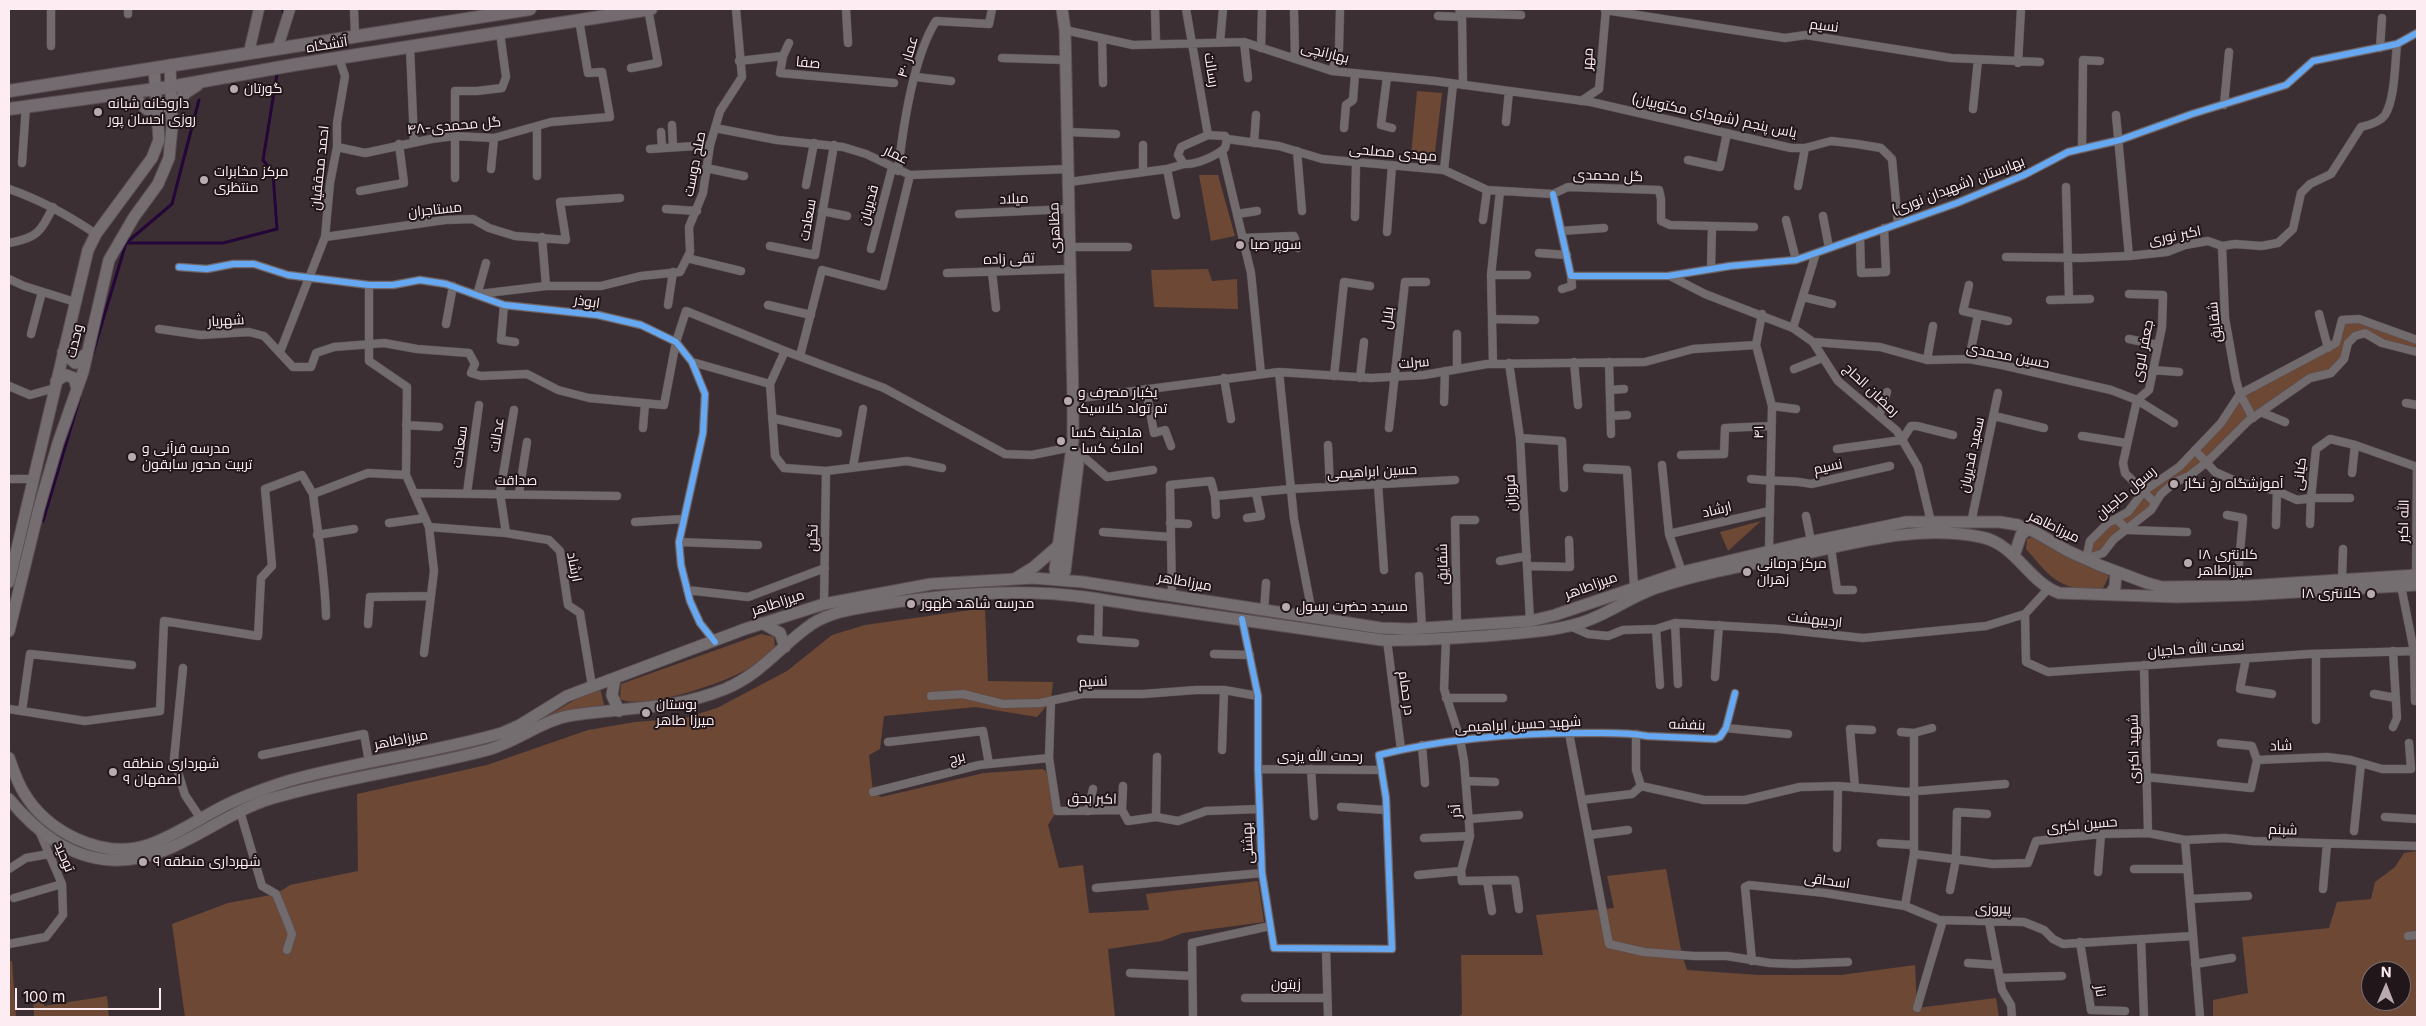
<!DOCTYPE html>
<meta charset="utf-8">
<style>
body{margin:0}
#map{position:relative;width:2426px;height:1026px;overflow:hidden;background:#3c2f33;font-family:Inter,sans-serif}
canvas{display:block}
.frame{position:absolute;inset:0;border:10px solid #fdecf1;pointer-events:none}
.north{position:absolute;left:2361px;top:961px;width:50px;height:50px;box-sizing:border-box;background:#211619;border:1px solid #796c6f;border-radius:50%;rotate:1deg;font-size:14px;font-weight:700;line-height:20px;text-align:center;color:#fdecf1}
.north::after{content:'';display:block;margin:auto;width:18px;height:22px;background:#b9aaae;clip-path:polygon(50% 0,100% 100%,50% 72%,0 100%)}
.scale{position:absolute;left:15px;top:988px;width:146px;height:22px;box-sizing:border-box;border:2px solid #fdecf1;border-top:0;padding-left:6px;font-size:15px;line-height:18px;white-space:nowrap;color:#fdecf1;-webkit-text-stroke:4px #211619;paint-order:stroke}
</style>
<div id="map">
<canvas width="2426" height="1026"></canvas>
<div class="frame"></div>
<div class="north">N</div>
<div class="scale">100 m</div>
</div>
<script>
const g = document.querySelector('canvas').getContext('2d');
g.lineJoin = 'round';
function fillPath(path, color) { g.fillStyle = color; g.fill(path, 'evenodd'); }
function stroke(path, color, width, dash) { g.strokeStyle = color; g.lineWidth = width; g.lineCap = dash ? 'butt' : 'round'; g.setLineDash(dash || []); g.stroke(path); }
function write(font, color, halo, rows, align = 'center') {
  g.font = font + ' Inter,Cairo,sans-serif'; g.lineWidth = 4; g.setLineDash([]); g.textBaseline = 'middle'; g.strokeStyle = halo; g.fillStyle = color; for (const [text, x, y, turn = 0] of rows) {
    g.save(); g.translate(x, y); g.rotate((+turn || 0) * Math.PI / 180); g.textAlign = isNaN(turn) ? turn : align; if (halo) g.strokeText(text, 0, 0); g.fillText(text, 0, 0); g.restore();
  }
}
fillPath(new Path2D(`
 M1417 91 1442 93 1434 160 1411 156Z
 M1199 175H1218L1235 236 1211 241Z
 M1208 269 1212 281 1237 279 1238 309 1154 307 1151 270Z
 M2345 322H2358L2417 340V350L2383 341 2366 332 2351 337 2343 359 2329 372 2310 376 2261 412 2208 459 2175 481 2150 510 2102 552 2089 555 2093 543 2142 492 2179 470 2240 397 2327 350Z
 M1761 521 1728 551 1720 532Z
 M2032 537 2109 576 2103 588C2060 592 2052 579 2026 549L2027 539Z
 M985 608 988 681 1053 682 1051 701 1037 717 976 707 884 716 880 749 869 755 873 792 881 797 984 773 1042 769 1046 771 1057 811 1048 825 1059 868 1083 865 1089 913 1149 910 1146 894 1258 881 1264 922 1183 933 1162 941 1108 949 1115 1017H185L172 924 228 903 276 894 290 885 358 871 357 794 487 765 588 730 635 722 685 718 717 708 787 671 832 635 865 625Z
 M761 634 774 637 775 648C768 654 760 662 751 667 728 682 644 711 620 699L621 684Z
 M600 688 604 705 571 710 542 719 585 694Z
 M2417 851V1017H2213V1000L2248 993 2242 937 2329 928 2337 902 2371 899 2375 882 2395 867 2404 853ZM2371 971H2401V1001H2371Z
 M1666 869 1682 955 1687 970 1759 975H1841L1915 965 1917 1008 1996 998 1999 1017H1458L1462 1014 1461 955H1543L1536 915 1614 908 1607 876Z
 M12 961 16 1017H9V962Z
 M33 993H45L44 1006 107 996 109 1017H34Z`), '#6c4835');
stroke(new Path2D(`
 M283 9 284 16
 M126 243H223L277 229 273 173 263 160 277 74
 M93 353 126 243 172 204 199 100
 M43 521 80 397`), '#240638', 3);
const minor = new Path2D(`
 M51 9V46
 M354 9 355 35
 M846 9 848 43
 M1155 9 1156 44
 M1186 9 1208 135
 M1459 9 1462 17 1463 85
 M1294 10 1295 59
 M1605 10 1785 38 1806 35 1951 58 2040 62
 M1460 13 1521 15
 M128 14V9
 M1438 16 1462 17
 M1065 30 1133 45 1244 42 1332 71 1435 81 1591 102 1791 148H1805L1831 141 1857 144 1881 148 1892 159 1898 223
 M1102 38 1103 83
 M1220 42 1223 9
 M1244 42 1248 78
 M410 47 414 142
 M1261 48 1262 9
 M2380 48 2382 18
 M783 56 789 43
 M1002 58 1066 60
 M739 61 783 56 780 73 894 83
 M2018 63 2021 9
 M631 68 658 63 648 9
 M1332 71 1339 49 1340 9
 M916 77 951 81
 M1387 77 1381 125 1392 128
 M1581 101 1599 89 1606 9
 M2224 105 2229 52
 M1973 109 1978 60
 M2116 115 2129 256
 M1506 122 1509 91
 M672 125 673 147
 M715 128 777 140 843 147 866 154 910 175 1069 169
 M1344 128 1346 105 1353 100 1355 74
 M661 132 662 148
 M1068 132 1116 134
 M1208 135 1225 136 1227 139 1225 148C1216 156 1196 165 1184 164L1178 155 1181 147Z
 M1227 139 1279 146 1322 159 1444 170 1487 190 1553 194
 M1254 143 1256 115
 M1143 145V172
 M337 147 365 153 431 139 454 136 494 138 551 122 610 117 602 72 588 73 579 20
 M650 149 710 145
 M2082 149 2083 60 2100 61
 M1222 151 1251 273 1261 374
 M1297 151 1302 211
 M1688 160 1720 167 1727 133
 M22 163 26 106
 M706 168 744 176
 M491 169 494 138
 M1167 169 1176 215
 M1444 170 1453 84
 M898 171C903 127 913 57 936 21L989 24 992 9
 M537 176V126
 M455 178V91H477L502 88 506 77 500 33
 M1069 182 1167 169 1184 164
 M806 185 814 143
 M1798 186 1805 148
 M2066 187 2069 299
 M9 189C41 200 68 215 96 234
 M360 191 404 183 399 144
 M1553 194 1571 276H1668L1730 266 1796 260 1957 203 2024 175 2068 152 2120 140 2192 114 2286 85 2313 61 2397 44 2417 33
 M1553 194 1568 187 1659 190 1661 199V221L1670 225 1754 227
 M666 209 697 211
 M822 211 847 216
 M959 214 1070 209
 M1237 214 1257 211
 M1823 216 1829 248
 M1355 217 1356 162
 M1483 220 1487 190
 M1786 220 1796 260
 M1561 231 1604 228
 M1387 232 1392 165
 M325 237 445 220 473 219 489 228 515 236 566 240 560 202 620 198
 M542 237 546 286
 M1860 237 1861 273 1886 272 1884 228
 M1243 238 1294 236 1298 248
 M9 243C37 238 41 232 53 207
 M770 246 815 255 834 145
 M2222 246 2225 318 2236 380 2240 394 2253 418
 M1071 247H1128
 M871 249 892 168
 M1539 253 1567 255
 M2006 257 2081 258 2129 256 2167 252 2185 245 2208 241 2222 246 2235 244 2261 246 2278 243 2293 229 2301 193 2310 184 2331 174 2361 127C2370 125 2380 122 2385 115 2395 99 2395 63 2397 44
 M687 258 741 271
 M179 267 207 269 233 264H254L288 275 369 285H393L420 280 446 284 504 305 598 315 641 325 676 342 692 362 705 394 703 433 679 542 681 565 690 601 700 623 715 642
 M1711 269 1712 226
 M992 272 996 308
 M947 273 1071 269
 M1491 275H1527
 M1670 276 1705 294 1793 328 1813 342 1838 381 1897 431 1918 467 1931 522
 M9 279 24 286 75 302
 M369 285V361L407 387 406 475 429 527 434 571 424 653
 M1969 285 1963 311 2008 321
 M1562 289 1572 286 1571 276
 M479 294 546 286H601L641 276 680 272 690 252 689 227 703 193 710 145 720 111 742 77 736 9
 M2129 294 2163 295 2162 327 2149 390 2137 400 2123 463 2125 473 2155 503
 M477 295 486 263
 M1803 297 1832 304
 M2050 300 2090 299
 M504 305 501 340 515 342
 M668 305 673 272
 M768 305 811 315
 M1762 314 1756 345 1772 406 1769 551
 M2319 314 2328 348
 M1492 319 1535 320
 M446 324 453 286
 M1793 328 1816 253
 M159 329 201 335 249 332 264 336 293 367H311L316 353 334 347 384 343 417 349 469 353 475 364 471 373 481 376 527 374 558 390 589 398 664 405 676 342 686 311 785 351
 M31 334 42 292
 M1457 334V369
 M2129 339 2158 345
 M1813 342 1880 347 1927 360 1969 359 2002 365 2111 390 2137 400 2174 423
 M280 352 325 237 330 183 337 147V123L345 76 339 58
 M800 356 822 270 883 286 910 175
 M1969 359 1978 315
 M1927 360 1933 326
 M692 362 770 384 785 351 884 388 1005 454 1032 455 1072 447 1107 477 1153 470
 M1574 362 1578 405
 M1609 362 1611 434
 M1509 363 1520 438 1530 621
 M1493 364 1491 275 1500 191
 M1794 369 1822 358
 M2152 370 2179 372
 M1279 372 1294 519 1313 618
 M1334 376 1344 282 1370 286
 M1224 378 1231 419
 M1360 378 1364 342
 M770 384 775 456 784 468 826 471 907 461 942 468
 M9 386 30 395 55 388
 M1146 389 1154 433 1165 430 1171 446
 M1610 390 1624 389
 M1073 399 1279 372 1371 378 1424 375 1487 364 1645 362 1693 349 1756 345
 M1444 402 1445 371
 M2406 403 2417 405
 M1772 406 1796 409
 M2263 413 2285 422
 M1611 416 1627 415
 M1879 416 1887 392
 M1994 416 2044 428
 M772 418 838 433
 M406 425 439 427
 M643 428 645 404
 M1389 428 1405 282H1426
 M2082 436 2126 443
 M1520 438 1562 441 1564 488
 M1328 445 1330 487
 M1837 449 1902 440 1911 426H1917L1953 435
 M2195 450 2215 472 2238 482 2277 491 2297 500 2311 498 2316 449 2330 439 2355 445 2417 467
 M1681 455 1724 454 1725 428 1771 426
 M1662 465 1669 534 1682 572
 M853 467 863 409
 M1587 468 1627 470 1634 587
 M2352 473 2355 445
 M9 479H34
 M1751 479C1771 482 1792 479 1811 484L1890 466
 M1378 484 1384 570
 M414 493 617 496
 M467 493 479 405
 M519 493 527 442
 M313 494C318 535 325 575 326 616
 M1215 496 1216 515
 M2227 515 2243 518 2237 586
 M1806 516 1811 541
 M1247 518 1261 516 1256 493
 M2116 519 2128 530 2187 532
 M635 522 683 519
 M389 523 425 518
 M1170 523 1188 524
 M1971 523 1998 393
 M2310 524 2311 498H2350
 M2276 525 2277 491
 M429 527 506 533 549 540 560 551 568 605 580 613 592 686
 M1103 532 1170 537
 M506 533 500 493 514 410
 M1669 534 1770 511
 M317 535 354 529
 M679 542 758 545
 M1831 548 1837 590H1853
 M2086 559 2090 541 2108 523 2128 512 2144 491 2179 467 2221 423 2240 394 2336 343 2342 320 2359 319 2417 340
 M2086 559 2103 553 2114 539 2151 510 2161 494 2175 482 2189 476 2207 462 2248 421 2310 378 2331 373 2344 359 2348 343 2355 336 2365 333 2382 343 2417 352
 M1500 561 1527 556
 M1528 566 1570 567 1569 540
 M2416 575 2417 467
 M1419 576 1422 629
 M2342 579 2343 549
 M2401 586 2414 651 2415 701
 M687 590 748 597 825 568
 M1172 595 1170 485 1211 481 1215 496 1291 489 1455 480
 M824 604 826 471
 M1264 611 1266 583
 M2025 614 2026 662 2048 672 2309 654 2417 651
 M1242 619 1258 696V769L1262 873 1274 948 1392 949 1386 798 1379 755C1446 738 1517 733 1587 733 1607 733 1628 732 1647 736L1715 739 1720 737 1726 728 1735 693
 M1675 623 1678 684
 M368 624 370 597 431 596
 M1570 626 1588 634 1608 636 1623 630 1656 629 1675 623 1779 629 1863 638 1986 626 2025 614 2048 589
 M1457 627 1455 520H1475
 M1656 629 1660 685
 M1081 639 1135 643
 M1446 639 1444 689 1460 739 1464 761 1470 836 1461 871 1462 881 1515 880 1519 909
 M1098 640 1099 599
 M1387 640 1401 749
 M1214 654 1250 655
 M2246 658 2240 689 2272 694
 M2144 665 2148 833
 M183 668 174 759 185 795 201 819
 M1715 677 1719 625
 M2374 694 2396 698
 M931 696 963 694 1003 704 1040 703 1082 694H1143L1196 690H1224L1258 696
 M1446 698H1503
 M1051 701 1049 758 1057 811 1122 810 1128 821 1156 817 1178 821 1206 811 1259 809
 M9 709 85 721 160 711 164 621 258 636 261 578 272 566 265 489 302 475 313 494 368 473 406 475
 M22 711 30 654 132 665
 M2316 720V654
 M2393 727 2397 718 2393 651
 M1726 728 1788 734
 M1901 732 1914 733 1932 728
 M1569 733 1609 944 1644 952 1694 956H1727L1770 963 1795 964 1848 962
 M1914 733V854L1905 906 1939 920 2024 922 2044 930 2053 939 2063 944 2193 936
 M1636 734V770L1641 786 1704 800H1745L1800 787 1838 786 1906 792 2005 784
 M888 742 983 731 989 764
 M2221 743 2252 746 2257 760
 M1422 745 1425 783
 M1222 750 1224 690
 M262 755 364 734 369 762
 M1258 769 1381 770
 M1311 769 1314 816
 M2147 777 2251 788 2257 760 2327 757 2351 760 2382 769H2411L2409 743
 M1466 781 1495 782
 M1855 788 1850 729 1872 730
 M873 792 979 765 1049 758
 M1582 800 1632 794 1641 786
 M1341 807 1386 810
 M1122 810 1123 786
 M240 811 262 886 276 894 287 921 292 934 287 950
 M1088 811 1093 789
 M1156 817 1157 757
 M2385 817 2417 819
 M1469 819 1519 815
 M2354 831 2361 763
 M1589 835 1628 830
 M1424 838 1470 836
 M2185 840 2200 1017
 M1881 843 1914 845
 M1837 848 1838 786
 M1914 854 1993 864 2028 863 2036 841 2101 834 2148 833 2185 840 2225 838 2253 841 2417 846
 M9 869 26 858 49 854
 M2134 869H2187
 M2098 872 2101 834
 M1418 875 1461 871
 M1487 881 1492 911
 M1096 888 1262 873
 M2323 889 2327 844
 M1950 890 1956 859 1957 812 1987 814
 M14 898 62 884
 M2190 899 2248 896
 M1989 922 2002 990 2011 1005 2012 1017
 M2408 936 2417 935
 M2141 939 2144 1017
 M2080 942 2091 1010 2125 1011
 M9 944 46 937 63 915 62 884 40 833
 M1326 949 1328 1017
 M1752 961 1745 887 1749 885 1825 893 1905 906
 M1968 963 1997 965
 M2195 964 2232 958
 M1130 973 1192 976
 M2000 978 2062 976
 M1245 998H1327
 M1917 1008 1943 920
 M1193 1017 1192 943 1270 926`);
const tertiary = new Path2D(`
 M278 47 290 9
 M249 52 259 9`);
const secondary = new Path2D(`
 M1062 9 1065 30 1073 399V440L1055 569 1057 579 1065 571 1078 464 1072 447
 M63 352 75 363 87 353
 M56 381 66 375 74 378 77 389
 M2014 556 2021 535 2028 529
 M1016 578 1034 567 1058 546
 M9 582 88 250 96 234 152 158 159 140 154 68
 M2110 594 2115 587 2116 572
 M762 623 780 633 785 647
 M9 631 39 508 58 443 83 372 109 260 134 217 158 184 169 158 172 127 170 65
 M615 678 612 695 619 711
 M9 758C13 769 17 782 24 793 47 832 102 860 148 845 174 836 197 820 222 807 243 796 266 788 288 781 359 761 432 753 502 733L520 725 567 696 745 629 824 604 931 584 1033 578 1083 582 1381 628 1409 629 1530 621 1555 615 1682 572 1800 544 1906 522H2000L2018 525 2035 532 2068 551 2099 565 2147 583 2162 587 2245 586 2417 575
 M9 799C35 830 68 858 112 860 172 863 218 814 273 798 344 777 416 769 487 750 517 742 543 719 574 715 627 707 673 710 725 689 763 673 780 646 812 624 832 611 859 608 882 604 948 594 1019 588 1085 597 1112 601 1138 606 1165 609 1237 619 1309 629 1382 640 1417 641 1452 638 1487 636 1518 633 1550 632 1580 623 1608 615 1632 595 1659 587 1701 573 1745 566 1788 557 1853 544 1915 524 1981 537 2016 544 2028 582 2059 593L2177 597 2246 595 2417 585`);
const primary = new Path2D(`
 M9 91 530 9
 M127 93 159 118
 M9 109 170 87 293 65 651 9
 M170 111 186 92 197 85`);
stroke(minor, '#5a4e52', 9);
stroke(tertiary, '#5a4e52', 12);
stroke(secondary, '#5a4e52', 13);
stroke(primary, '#5a4e52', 14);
stroke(minor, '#716b6e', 8);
stroke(tertiary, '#716b6e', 10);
stroke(secondary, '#746e71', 11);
stroke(primary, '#736b6f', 12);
stroke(new Path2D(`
 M1553 194 1571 276H1668L1730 266 1796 260 1957 203 2024 175 2068 152 2120 140 2192 114 2286 85 2313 61 2397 44 2417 33
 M179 267 207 269 233 264H254L288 275 369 285H393L420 280 446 284 504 305 598 315 641 325 676 342 692 362 705 394 703 433 679 542 681 565 690 601 700 623 715 642
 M1242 619 1258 696V769L1262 873 1274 948 1392 949 1386 798 1379 755C1446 738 1517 733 1587 733 1607 733 1628 732 1647 736L1715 739 1720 737 1726 728 1735 693`), '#66a8f1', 6);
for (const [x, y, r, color] of [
 [234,89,5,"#b9aaae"],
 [98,112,5,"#b9aaae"],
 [204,180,5,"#b9aaae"],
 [1240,245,5,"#b9aaae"],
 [1068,401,5,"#b9aaae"],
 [1061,441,5,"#b9aaae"],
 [132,457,5,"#b9aaae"],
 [2174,484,5,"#b9aaae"],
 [2188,563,5,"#b9aaae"],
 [1747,572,5,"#b9aaae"],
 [2371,594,5,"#b9aaae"],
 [911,604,5,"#b9aaae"],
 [1286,607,5,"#b9aaae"],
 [646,713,5,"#b9aaae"],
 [113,772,5,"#b9aaae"],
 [143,862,5,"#b9aaae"]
]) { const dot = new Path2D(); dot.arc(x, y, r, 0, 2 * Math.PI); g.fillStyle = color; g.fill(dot); stroke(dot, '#211619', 2); }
write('14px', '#fdecf1', '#211619', [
 ["نسیم",1824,26,7],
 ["آتشگاه",327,45,-9],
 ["بهارانچی",1325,53,14],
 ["۴۰ عمار",908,57,-74],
 ["مهر",1588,59,-86],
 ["صفا",808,63,5],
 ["رسالت",1211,70,81],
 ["یاس پنجم (شهدای مکتوبیان)",1714,116,12],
 ["۴۸-گل محمدی",454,126,-5],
 ["مهدی مصلحی",1393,153,5],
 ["عمار",896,155,26],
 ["صلح دوست",695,164,-79],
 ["احمد محققیان",320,168,-84],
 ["گل محمدی",1608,176,2],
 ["بهارستان (شهیدان نوری)",1958,186,-21],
 ["میلاد",1014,199,-2],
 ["قدیریان",869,205,-75],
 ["مستاجران",435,210,-6],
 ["سعادت",808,220,-80],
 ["مظاهری",1055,228,-92],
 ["اکبر نوری",2175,236,-11],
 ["تقی زاده",1009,259,-2],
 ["ابوذر",587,302,8],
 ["بلال",1388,318,-83],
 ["شهریار",226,321,-3],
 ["شقایق",2215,322,-96],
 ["وحدت",75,341,-77],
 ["جعفر لاوی",2143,351,-79],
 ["حسین محمدی",2008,356,11],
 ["سرلت",1414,363,-5],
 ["رمضان الحاج",1871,390,43],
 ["۴۱",1759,432,-91],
 ["عدالت",497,435,-81],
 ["سعادت",460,447,-82],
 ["سعید قدیریان",1972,455,-78],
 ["نسیم",1828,467,-13],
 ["حسین ابراهیمی",1372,472,-3],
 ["کیانی",2300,474,-83],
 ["صداقت",516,481],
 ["فروزان",1511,493,-93],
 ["رسول حاجیان",2126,493,-40],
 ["ارشاد",1717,510,-13],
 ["الله اکبر",2404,521,-89],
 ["میرزاطاهر",2054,527,26],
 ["نگین",813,538,-89],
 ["شقایق",1443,564,-91],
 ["ارشاد",574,567,79],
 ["میرزاطاهر",1185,582,10],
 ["میرزاطاهر",1591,586,-20],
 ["میرزاطاهر",778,603,-18],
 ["اردیبهشت",1815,620,6],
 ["نعمت الله حاجیان",2196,649,-4],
 ["نسیم",1093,682,-3],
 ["در حمام",1406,693,82],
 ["شهید حسین ابراهیمی",1518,725,-3],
 ["بنفشه",1687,725,2],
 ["میرزاطاهر",401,740,-11],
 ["شاد",2281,746,-2],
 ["شهید اکبری",2134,749,-91],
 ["رحمت الله یزدی",1320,757],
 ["برج",957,758,-14],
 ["اکبر بحق",1092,799,1],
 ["آذر",1456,811,-94],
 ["حسین اکبری",2082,825,-5],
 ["شبنم",2283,830,2],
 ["بهشتی",1248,843,-93],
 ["توحید",64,857,67],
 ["اسحاقی",1827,881,8],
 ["پیروزی",1993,909,1],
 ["زيتون",1286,985],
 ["ناز",2100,991,81]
]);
write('14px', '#fdecf1', '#211619', [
 ["گورتان",244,89],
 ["داروخانه شبانه",108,104],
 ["روزی احسان پور",108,120],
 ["مرکز مخابرات",214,172],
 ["منتظری",214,188],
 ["سوپر صبا",1250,245],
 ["یکبار مصرف و",1078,393],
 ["تم تولد کلاسیک",1078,409],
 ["هلدینگ کسا",1071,433],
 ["- املاک کسا",1071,449],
 ["مدرسه قرآنی و",142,449],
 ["تربیت محور سابقون",142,465],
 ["آموزشگاه رخ نگار",2184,484],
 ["کلانتری ۱۸",2198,555],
 ["میرزاطاهر",2198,571],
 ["مرکز درمانی",1757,564],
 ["زهران",1757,580],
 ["کلانتری ۱۸",2361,594,"right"],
 ["مدرسه شاهد ظهور",921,604],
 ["مسجد حضرت رسول",1296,607],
 ["بوستان",656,705],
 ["میرزا طاهر",656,721],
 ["شهرداری منطقه",123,764],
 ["۹ اصفهان",123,780],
 ["شهرداری منطقه ۹",153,862]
], 'left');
</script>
